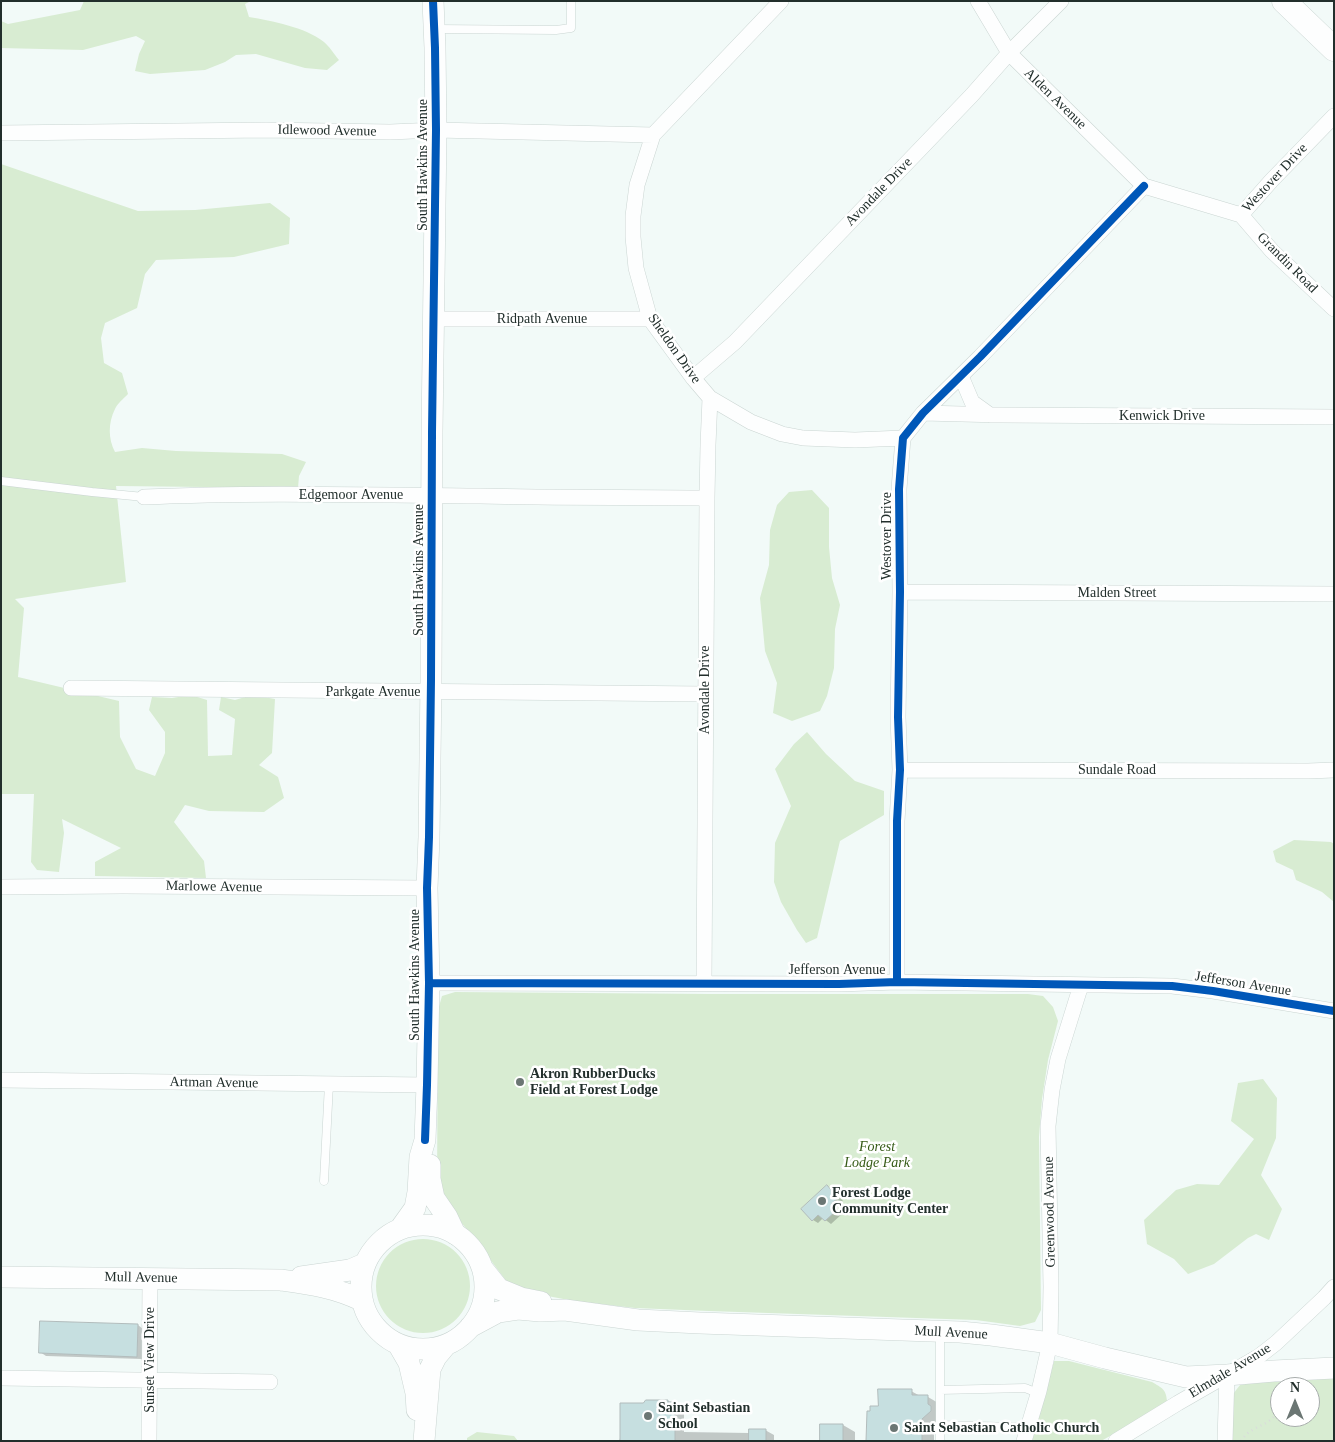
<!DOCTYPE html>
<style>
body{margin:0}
#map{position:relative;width:1335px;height:1442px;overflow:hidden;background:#f2faf8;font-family:"Times New Roman",serif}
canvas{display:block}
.frame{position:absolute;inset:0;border:2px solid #222f2c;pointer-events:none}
.north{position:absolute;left:1270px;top:1377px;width:50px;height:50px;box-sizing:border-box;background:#fff;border:1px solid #a7acab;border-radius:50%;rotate:0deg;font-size:14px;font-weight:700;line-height:20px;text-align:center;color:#222f2c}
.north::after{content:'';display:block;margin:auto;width:18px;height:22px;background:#6b7673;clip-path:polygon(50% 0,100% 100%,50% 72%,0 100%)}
</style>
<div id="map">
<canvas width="1335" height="1442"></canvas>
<div class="frame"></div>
<div class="north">N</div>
</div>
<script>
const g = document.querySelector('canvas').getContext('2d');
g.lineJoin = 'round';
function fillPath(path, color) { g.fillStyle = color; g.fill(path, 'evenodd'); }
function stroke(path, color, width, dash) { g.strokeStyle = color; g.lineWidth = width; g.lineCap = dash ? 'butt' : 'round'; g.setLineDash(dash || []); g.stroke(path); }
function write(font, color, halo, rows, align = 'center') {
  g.font = font + ' "Times New Roman",serif'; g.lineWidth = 5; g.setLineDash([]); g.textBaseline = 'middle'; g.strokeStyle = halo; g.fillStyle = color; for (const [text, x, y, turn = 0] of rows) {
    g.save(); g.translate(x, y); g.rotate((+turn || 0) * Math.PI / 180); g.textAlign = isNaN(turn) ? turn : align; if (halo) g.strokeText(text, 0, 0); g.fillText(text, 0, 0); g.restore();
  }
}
fillPath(new Path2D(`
 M84 1H251L245 4 249 17C272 21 305 27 324 42 329 46 334 54 339 60L327 70 305 68 256 54 236 55 225 62 205 70 150 74 135 71 139 54 145 41 136 36 83 50 1 48V21L8 24 80 10Z
 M1 164 138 211 195 210 270 203 290 218 289 244 234 257 156 260 145 274 137 308 105 323 101 338 104 363 122 373 128 394C123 399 117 404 115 409 108 423 108 439 115 452L142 448 176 451 282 454 306 462 299 476 298 488 116 486 126 582 15 599 24 608 18 677 119 701 120 737 136 769 155 776 165 753V732L149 710 152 697 172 698 191 695 207 700 208 756 232 755 235 719 219 710 221 697 235 700 252 695 275 699 272 753 259 765 278 777 284 798 264 812 209 811 185 805 174 822 204 861 206 878 95 876V862L121 848 62 819 64 833 59 872 37 870 31 862 34 794H1Z
 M812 490 829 508V547L832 578 840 605 835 629 834 668 827 696 820 711 792 721 773 713 777 683 765 651 760 598 769 565 770 530 777 505 789 492Z
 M807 732 826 754 855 781 884 791V815L840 841 817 938 806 943 797 930 781 902 774 882 775 843 791 806 775 769 794 744Z
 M1294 840 1331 842 1334 844V902L1322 892 1296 880 1293 870 1276 862 1273 851Z
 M455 992 709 994H1028L1043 996 1053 1007 1058 1021 1048 1060 1042 1099 1039 1137 1041 1310 1035 1322 1020 1326 976 1320 709 1311 635 1308 574 1301 521 1291 507 1282 474 1238 441 1198 437 1185 438 1010 442 996Z
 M1263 1079 1277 1098 1276 1138 1261 1175 1282 1209 1269 1240 1256 1234 1248 1238 1214 1264 1188 1274 1174 1259 1147 1244 1144 1220 1176 1190 1197 1184 1219 1185 1254 1139 1231 1121 1238 1083Z
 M376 1286a47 47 0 1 1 94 0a47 47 0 1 1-94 0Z
 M1054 1361H1069L1152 1382C1162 1388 1166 1389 1167 1401L1162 1407 1101 1441H1032Z
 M1334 1378V1441H1232L1233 1394 1240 1385 1251 1383ZM1280 1387H1310V1417H1280Z
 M477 1432 514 1436 518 1441H467V1438Z`), '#d8ecd2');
fillPath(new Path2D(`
 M827 1187 833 1190 843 1201 836 1208 842 1214 831 1224 823 1218 818 1223 813 1220Z
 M138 1325 143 1329 142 1359 46 1356 40 1352Z
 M911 1391 922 1397H928L940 1404 943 1418 934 1426V1441H868L879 1407Z
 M668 1401 675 1403 684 1408V1432L750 1433 765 1430 774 1435V1441H619L621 1435 644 1404Z
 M843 1425 855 1432V1441H821Z`), '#0003');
const building = new Path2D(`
 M827 1185 838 1198 831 1204 837 1210 825 1221 818 1215 812 1221 801 1209Z
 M40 1321 138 1324 137 1357 39 1353Z
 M878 1389H912V1395H928V1404L931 1406V1411L922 1419V1441H866L867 1411H870V1406H878Z
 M646 1400H668V1402H675V1441H620V1403H643Z
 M820 1424H843V1441H820Z
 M749 1429H766V1441H749Z`);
fillPath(building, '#c6dfe0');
stroke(building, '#b2bcbc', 1);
const lane = new Path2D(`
 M435 29 556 30 571 28V1
 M1 481 92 492 144 497
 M324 1181 329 1084
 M940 1390 1025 1388 1038 1393
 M940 1425 1015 1427 1027 1430
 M940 1441V1333`);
const street = new Path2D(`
 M781 1 653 135 637 185 633 216V237L636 268 650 319 693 378 710 398 751 422 782 434 803 438 855 440 903 438
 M978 1 1009 53 1144 186 1241 215
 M1 133 266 130 390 132 436 130 653 135
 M1241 215 1271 181 1334 116
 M1241 215 1272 251 1334 309
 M434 319H650
 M961 376 972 402 990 415
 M693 378 735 342 972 95 1009 53 1061 1
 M923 413 1001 415 1334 417
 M144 497C256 492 368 495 480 496 556 498 631 497 707 498
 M900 592 1334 594
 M71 688 705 694
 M900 770 1308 771 1334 770
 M1 887 123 886 427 888
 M897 982V821L900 770 898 717 900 592 899 489 903 438 923 413 980 357 1144 186
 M429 983 839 984 897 982 1172 986 1213 991 1334 1011
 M704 983 707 498 708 445 710 398
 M1 1080 427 1085
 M1 1378 270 1382
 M149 1441 150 1279
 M1024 1441 1039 1391 1050 1343 1051 1287 1048 1126 1052 1090 1058 1059 1081 985
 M1116 1441 1178 1403 1258 1357 1276 1343 1324 1298 1334 1287
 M1225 1441 1227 1375`);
const secondary = new Path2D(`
 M430 1165V1179L434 1198 447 1217 455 1234
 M361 1287a62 62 0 1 1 124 0a62 62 0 1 1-124 0Z
 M400 1229 415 1208 418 1192 420 1157 425 1140 427 1085 429 983 427 888 429 837 431 680 432 432 436 130 435 48 433 1
 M483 1269 499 1289 521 1298 541 1302
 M1 1277 281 1280C310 1284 334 1287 361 1300
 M301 1277 350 1270 364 1264
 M470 1327 498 1312 518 1309 540 1311 565 1310 638 1320 700 1323 960 1332 991 1335 1050 1343 1105 1358 1186 1377 1227 1375 1274 1371 1334 1368
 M398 1344 409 1363 416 1393 417 1410
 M424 1441 430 1369 436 1357 446 1345`);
const primary = new Path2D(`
 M1284 1 1334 49`);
stroke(lane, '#cad5d2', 9);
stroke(street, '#cad5d2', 16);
stroke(secondary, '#cad5d2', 22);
stroke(primary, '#cad5d2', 25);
stroke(new Path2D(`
 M1241 1441C1254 1420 1280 1430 1280 1395`), '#d9dcdb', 2.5, [1, 4]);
stroke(lane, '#fdfefe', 8);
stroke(street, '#fdfefe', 15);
stroke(secondary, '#fdfefe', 21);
stroke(primary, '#fdfefe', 24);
stroke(new Path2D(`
 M897 982V821L900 770 898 717 900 592 899 489 903 438 923 413 980 357 1144 186
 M429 983 839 984 897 982 1172 986 1213 991 1334 1011
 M425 1140 427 1085 429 983 427 888 429 837 431 680 432 432 436 130 435 48 433 1`), '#0057b8', 8);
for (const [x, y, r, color] of [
 [520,1082,5,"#6b7673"],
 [822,1201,5,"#6b7673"],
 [648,1416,5,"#6b7673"],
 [894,1428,5,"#6b7673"]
]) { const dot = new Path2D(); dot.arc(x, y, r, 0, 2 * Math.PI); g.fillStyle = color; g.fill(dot); stroke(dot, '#fff', 2); }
write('14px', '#222f2c', '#fff', [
 ["Alden Avenue",1055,99,44],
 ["Idlewood Avenue",327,131,1],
 ["South Hawkins Avenue",423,165,-90],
 ["Westover Drive",1275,178,-47],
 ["Avondale Drive",879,192,-46],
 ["Grandin Road",1287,263,45],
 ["Ridpath Avenue",542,319],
 ["Sheldon Drive",674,349,55],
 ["Kenwick Drive",1162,416],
 ["Edgemoor Avenue",351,495],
 ["Westover Drive",887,536,-90],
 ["South Hawkins Avenue",419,570,-90],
 ["Malden Street",1117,593],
 ["Avondale Drive",705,690,-90],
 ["Parkgate Avenue",373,692],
 ["Sundale Road",1117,770],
 ["Marlowe Avenue",214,887,1],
 ["Jefferson Avenue",837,970],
 ["South Hawkins Avenue",415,975,-90],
 ["Jefferson Avenue",1243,984,9],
 ["Artman Avenue",214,1083,1],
 ["Greenwood Avenue",1050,1212,-91],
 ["Mull Avenue",141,1278,1],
 ["Mull Avenue",951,1333,3],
 ["Sunset View Drive",150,1360,-90],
 ["Elmdale Avenue",1230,1371,-31]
]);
write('bold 14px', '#222f2c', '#fff', [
 ["Akron RubberDucks",530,1074],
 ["Field at Forest Lodge",530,1090],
 ["Forest Lodge",832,1193],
 ["Community Center",832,1209],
 ["Saint Sebastian",658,1408],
 ["School",658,1424],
 ["Saint Sebastian Catholic Church",904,1428]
], 'left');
write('italic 14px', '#345a15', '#fff', [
 ["Forest",877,1147],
 ["Lodge Park",877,1163]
]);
</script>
